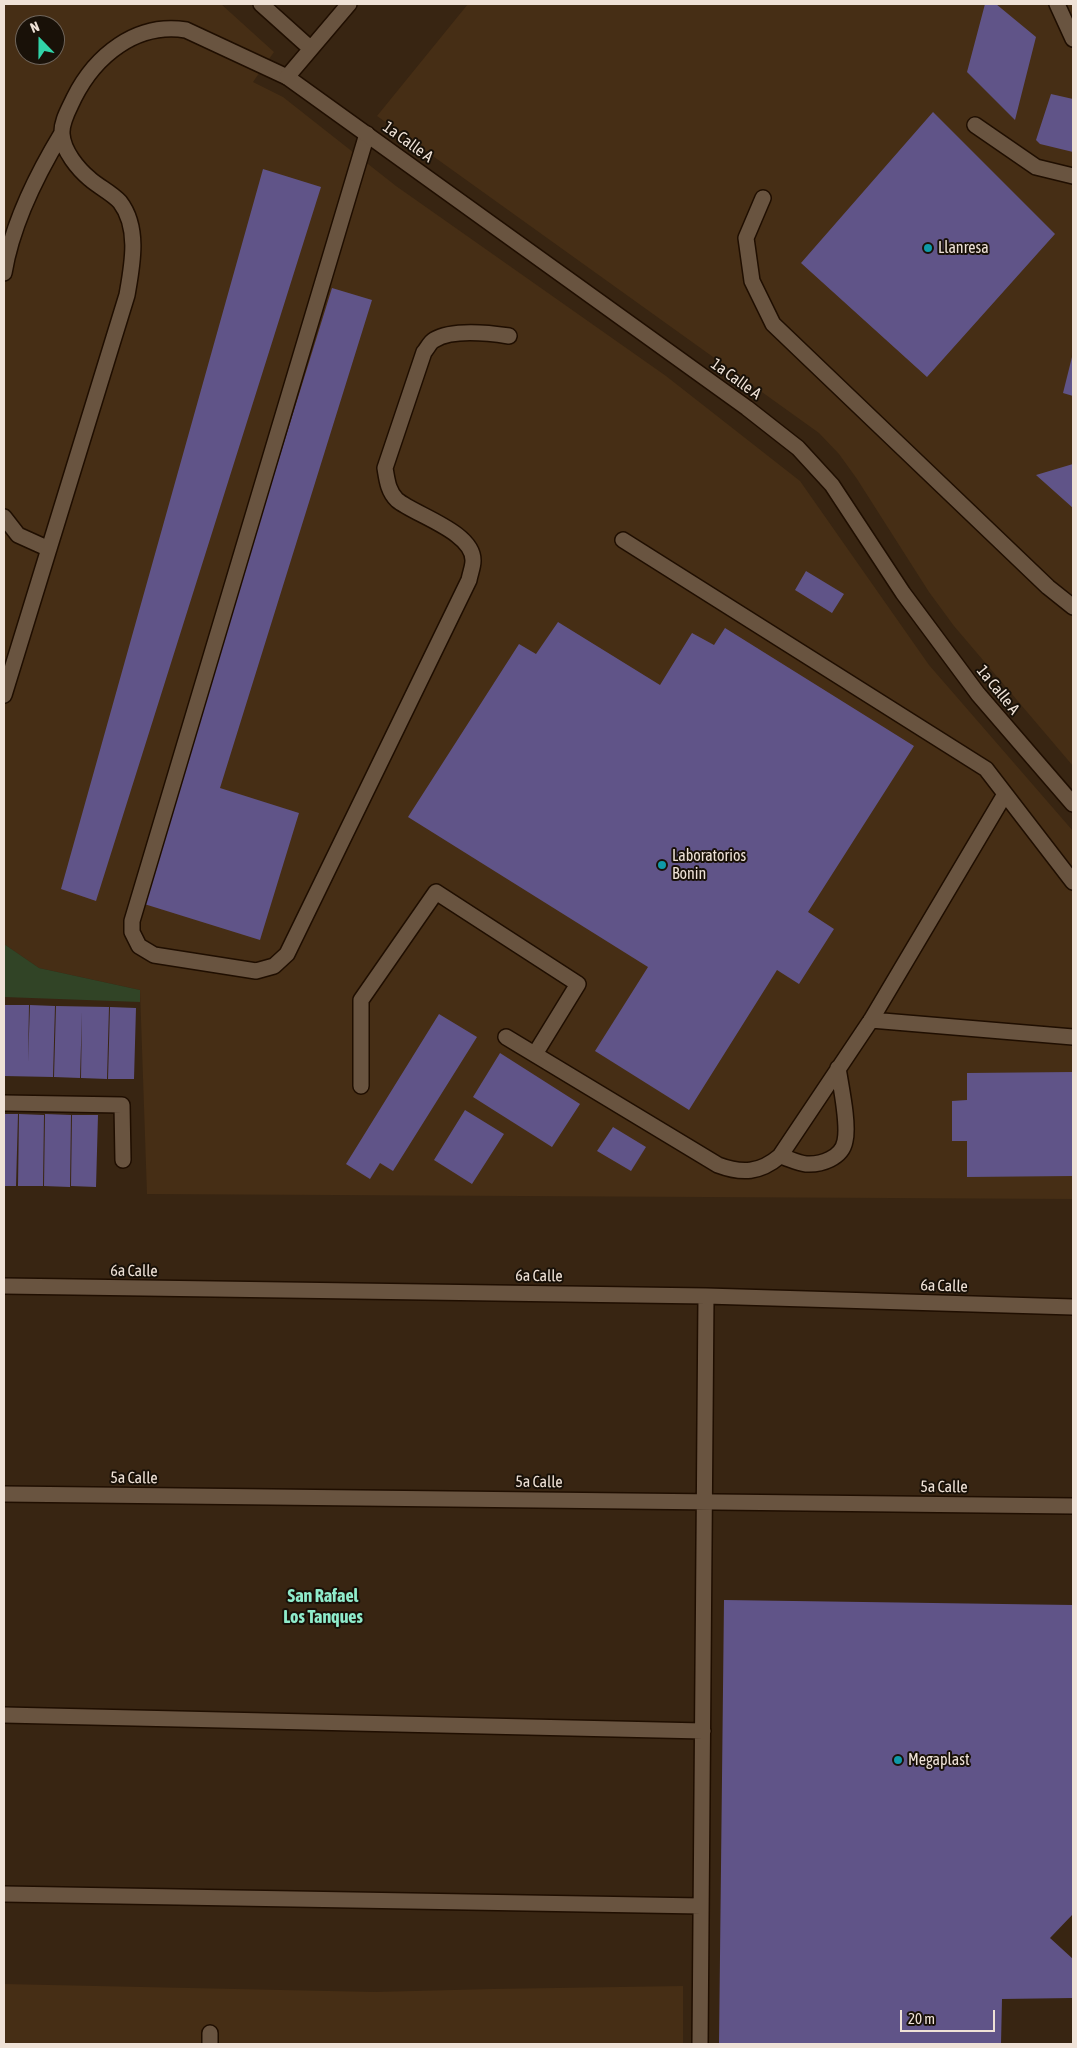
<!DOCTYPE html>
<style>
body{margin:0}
#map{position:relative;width:1077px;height:2048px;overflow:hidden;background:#382512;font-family:"Asap Condensed",sans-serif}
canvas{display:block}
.frame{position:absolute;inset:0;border:5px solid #efe2d7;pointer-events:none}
.north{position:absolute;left:15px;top:15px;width:50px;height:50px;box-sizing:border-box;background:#191108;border:1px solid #6f655b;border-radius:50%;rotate:338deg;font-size:14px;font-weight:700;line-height:20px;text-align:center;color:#efe2d7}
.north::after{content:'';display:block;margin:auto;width:18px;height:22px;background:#31d4a9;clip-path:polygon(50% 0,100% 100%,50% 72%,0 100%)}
.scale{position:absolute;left:900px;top:2010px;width:95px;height:22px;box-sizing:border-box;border:2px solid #efe2d7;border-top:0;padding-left:6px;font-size:15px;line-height:18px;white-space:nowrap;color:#efe2d7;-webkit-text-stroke:4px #191108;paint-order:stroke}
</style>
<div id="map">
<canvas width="1077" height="2048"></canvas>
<div class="frame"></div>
<div class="north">N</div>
<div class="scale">20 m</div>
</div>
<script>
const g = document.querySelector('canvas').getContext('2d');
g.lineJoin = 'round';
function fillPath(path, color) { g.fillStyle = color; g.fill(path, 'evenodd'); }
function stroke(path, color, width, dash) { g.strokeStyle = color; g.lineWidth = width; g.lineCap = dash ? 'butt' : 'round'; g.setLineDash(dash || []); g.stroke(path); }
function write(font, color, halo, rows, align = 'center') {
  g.font = font + ' "Asap Condensed",sans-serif'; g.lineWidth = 4; g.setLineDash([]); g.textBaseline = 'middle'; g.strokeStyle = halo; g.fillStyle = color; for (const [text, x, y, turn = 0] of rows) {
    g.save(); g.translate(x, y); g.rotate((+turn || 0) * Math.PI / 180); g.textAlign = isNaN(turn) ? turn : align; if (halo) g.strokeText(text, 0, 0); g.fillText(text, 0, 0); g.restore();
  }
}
fillPath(new Path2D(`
 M4 4H221L274 52 253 82 283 97 396 186 666 376 800 481 929 665 1073 831V1199L147 1194 140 990 39 968 4 944ZM25 25H55V55H25Z
 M468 4H1073V766L954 626 929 592 857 479 839 454 819 433 377 116Z
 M4 1984 375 1992 492 1989 683 1986V2044H4Z`), '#462e15');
fillPath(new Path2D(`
 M4 944 39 968 140 990V1002L4 997Z`), '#314426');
fillPath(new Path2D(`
 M985 4H996L1036 37 1015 120 967 72Z
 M1051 94 1073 99V152L1040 144 1036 140Z
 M933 112 1055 234 927 377 801 263Z
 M263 169 321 187 96 901 61 889Z
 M332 288 372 300 220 788 299 813 260 940 141 903Z
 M1073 353V396L1063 393Z
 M1073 464V508L1036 475Z
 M806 571 844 594 832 613 795 590Z
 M558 622 660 685 692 633 714 645 725 628 914 746 808 912 834 929 799 984 777 970 689 1110 595 1051 648 967 408 817 519 644 536 654Z
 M4 1005H29L28 1062 30 1005 55 1006 53 1077 4 1076Z
 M56 1006 109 1007 107 1079 81 1078 82 1012 80 1078 54 1077Z
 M110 1007 136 1008 134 1079H108Z
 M439 1014 477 1037 393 1171 380 1163 370 1179 346 1164Z
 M500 1053 580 1104 552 1147 473 1097Z
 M1073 1072V1176L967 1177V1141H952V1101L967 1100V1073Z
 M465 1110 504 1134 472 1184 434 1160Z
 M4 1114H18L16 1186H4Z
 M19 1114 44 1115 43 1186H18Z
 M45 1114 71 1115 70 1187 44 1186Z
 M72 1115H98L96 1187 71 1186Z
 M613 1127 646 1147 631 1171 597 1151Z
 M724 1600 1073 1605V1914L1050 1938 1073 1959V1998L1002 1999 1001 2044H719Z`), '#605488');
const lane = new Path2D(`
 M1057 4 1073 39
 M975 125 1036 167 1073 176
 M367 134 132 921V932L139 946 154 955 256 971 274 966 287 954 469 580C470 574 473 567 473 561 474 532 415 515 397 500 388 491 387 480 385 468L424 352C427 349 430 342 434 340 452 329 489 333 509 336
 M763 198 746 238 752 281 773 324 1048 587 1073 607
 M4 273C12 224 36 176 62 133
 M4 517 18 535 49 549
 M623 540 986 769 1073 882
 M4 695 127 295C132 266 140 228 120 202 112 193 99 187 90 179 78 169 63 151 62 134 61 122 69 109 74 98 95 56 136 22 186 30L287 77
 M871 1020 1073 1037
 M506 1037 718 1165C742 1174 760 1173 780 1156L871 1020 1005 794
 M361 1086V1000L436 892 578 984 535 1054
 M780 1156C788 1158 797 1163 806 1164 821 1165 842 1158 845 1141 849 1124 841 1087 838 1068
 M210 2044V2033`);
const street = new Path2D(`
 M261 4 310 48
 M349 4 287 77 747 408 798 448 832 485 903 593 978 694 1073 804
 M4 1103 122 1105 123 1160
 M4 1286 706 1296 1073 1307
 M4 1494 1073 1506
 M4 1715 703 1731
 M4 1894 701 1906
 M700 2044 706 1296`);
stroke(lane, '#1f0e00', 18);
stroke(street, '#1f0e00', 18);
stroke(lane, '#695440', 15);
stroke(street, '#695440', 15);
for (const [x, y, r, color] of [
 [928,248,5,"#0f9aa8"],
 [662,865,5,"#0f9aa8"],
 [898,1760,5,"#0f9aa8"]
]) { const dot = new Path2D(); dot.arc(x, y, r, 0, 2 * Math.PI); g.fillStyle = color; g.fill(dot); stroke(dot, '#191108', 2); }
write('16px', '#efe2d7', '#191108', [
 ["1a Calle A",408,142,36],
 ["1a Calle A",736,379,36],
 ["1a Calle A",998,690,51],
 ["6a Calle",134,1271,1],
 ["6a Calle",539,1276,1],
 ["6a Calle",944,1286,2],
 ["5a Calle",134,1478,1],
 ["5a Calle",539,1482,1],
 ["5a Calle",944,1487,1]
]);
write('16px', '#efe2d7', '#191108', [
 ["Llanresa",938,248],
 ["Laboratorios",672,856],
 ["Bonin",672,874],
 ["Megaplast",908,1760]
], 'left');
write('bold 18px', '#8febcb', '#191108', [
 ["San Rafael",323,1596],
 ["Los Tanques",323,1617]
]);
</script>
